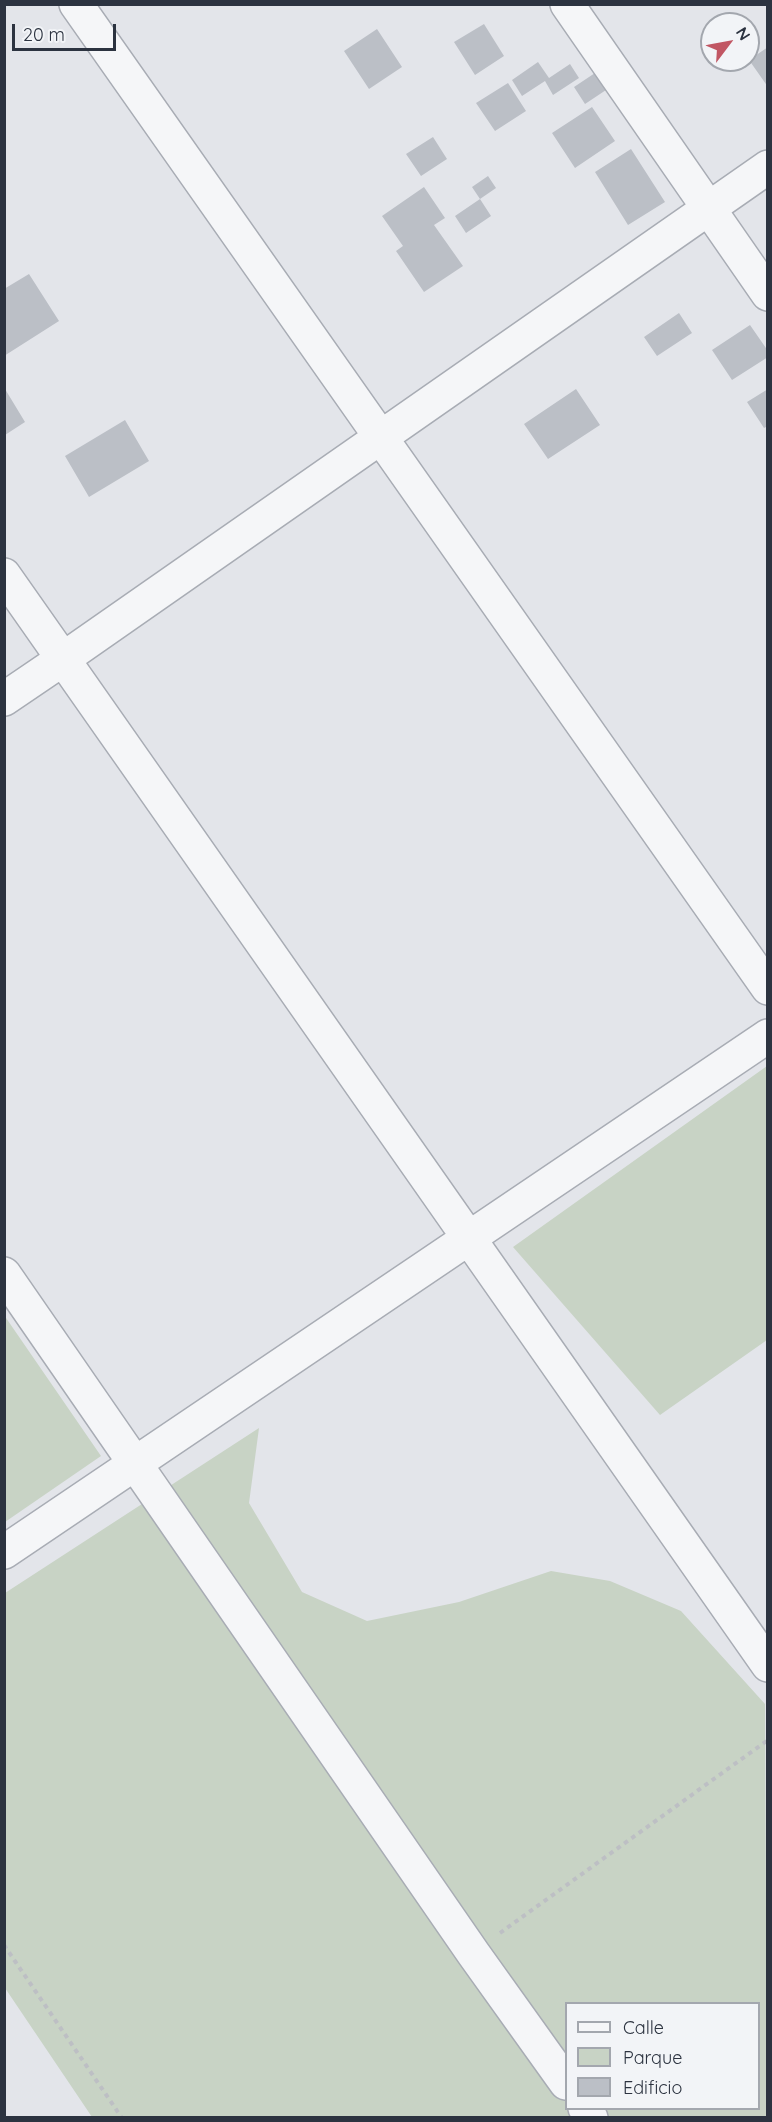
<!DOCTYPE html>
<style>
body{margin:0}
#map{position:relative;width:772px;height:2122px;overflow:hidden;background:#e3e5ea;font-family:Quicksand,sans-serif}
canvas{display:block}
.frame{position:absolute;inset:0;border:6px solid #2c3340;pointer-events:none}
.legend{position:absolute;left:565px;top:2002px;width:195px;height:108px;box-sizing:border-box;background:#f2f4f7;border:2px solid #a3a7ae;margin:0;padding:8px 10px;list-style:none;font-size:18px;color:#2c3340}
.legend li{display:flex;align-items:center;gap:12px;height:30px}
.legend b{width:30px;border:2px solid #a3a7ae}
.north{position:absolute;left:700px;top:12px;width:60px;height:60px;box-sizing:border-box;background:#f2f4f7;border:2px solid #a3a7ae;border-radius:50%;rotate:58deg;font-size:16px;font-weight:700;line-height:24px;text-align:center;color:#2c3340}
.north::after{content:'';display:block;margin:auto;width:21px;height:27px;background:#c15663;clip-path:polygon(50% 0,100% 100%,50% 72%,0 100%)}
.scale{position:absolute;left:12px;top:24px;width:104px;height:27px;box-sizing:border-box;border:3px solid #2c3340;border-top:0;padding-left:8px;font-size:18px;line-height:21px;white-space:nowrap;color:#2c3340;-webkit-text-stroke:4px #f2f4f7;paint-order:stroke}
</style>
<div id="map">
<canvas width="772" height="2122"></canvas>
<div class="frame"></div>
<ul class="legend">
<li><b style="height:8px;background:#f5f6f8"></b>Calle</li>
<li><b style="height:16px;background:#c8d3c5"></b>Parque</li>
<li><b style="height:16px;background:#bbbfc6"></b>Edificio</li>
</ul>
<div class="north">N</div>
<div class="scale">20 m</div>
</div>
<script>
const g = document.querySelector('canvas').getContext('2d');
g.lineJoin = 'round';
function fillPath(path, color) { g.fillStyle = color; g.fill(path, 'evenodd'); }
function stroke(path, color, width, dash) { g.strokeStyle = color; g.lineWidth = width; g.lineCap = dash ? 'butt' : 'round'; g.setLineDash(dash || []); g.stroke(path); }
fillPath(new Path2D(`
 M767 1066V1340L660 1415 513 1247Z
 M4 1315 101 1456 5 1522H4Z
 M259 1428 249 1503 302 1592 367 1621 459 1602 551 1571 610 1581 681 1611 765 1704 767 2117H92L5 1988V1593ZM566 2004H758V2108H566Z`), '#c8d3c5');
fillPath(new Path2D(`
 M484 24 504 56 475 75 454 42Z
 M377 29 402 67 369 89 344 51Z
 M768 47V87L749 60Z
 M538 62 549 78 570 64 579 78 553 95 545 81 522 96 512 80Z
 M595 73 606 90 585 104 574 87Z
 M508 83 526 111 495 131 476 103Z
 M592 107 615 141 575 168 552 133Z
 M433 137 447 159 421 176 406 154Z
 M631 149 665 202 628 225 595 172Z
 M488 176 496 188 480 199 472 187Z
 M424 187 445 218 434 225 463 266 424 292 396 251 403 246 382 216Z
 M480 199 491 216 466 233 455 216Z
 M29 274 59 321 4 356V289Z
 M679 313 692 333 657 356 644 337Z
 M750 325 768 351V357L732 380 712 350Z
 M5 389 25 422 5 435Z
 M576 389 600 425 548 459 524 424Z
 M768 389V426L764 428 747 402Z
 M125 420 149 461 89 497 65 456Z`), '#bbbfc6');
const street = new Path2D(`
 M76 4 768 988
 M567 4 768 294
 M4 575 63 659 768 167
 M4 699 63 659 768 1665
 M4 1274 473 1953 566 2083
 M4 1552 768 1036
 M585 2108 591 2118`);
stroke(street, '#a8acb4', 36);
stroke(new Path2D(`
 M500 1933 768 1740
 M4 1945 122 2118`), '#bdbfc4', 4, [4.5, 4.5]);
stroke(street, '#f5f6f8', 33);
</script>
